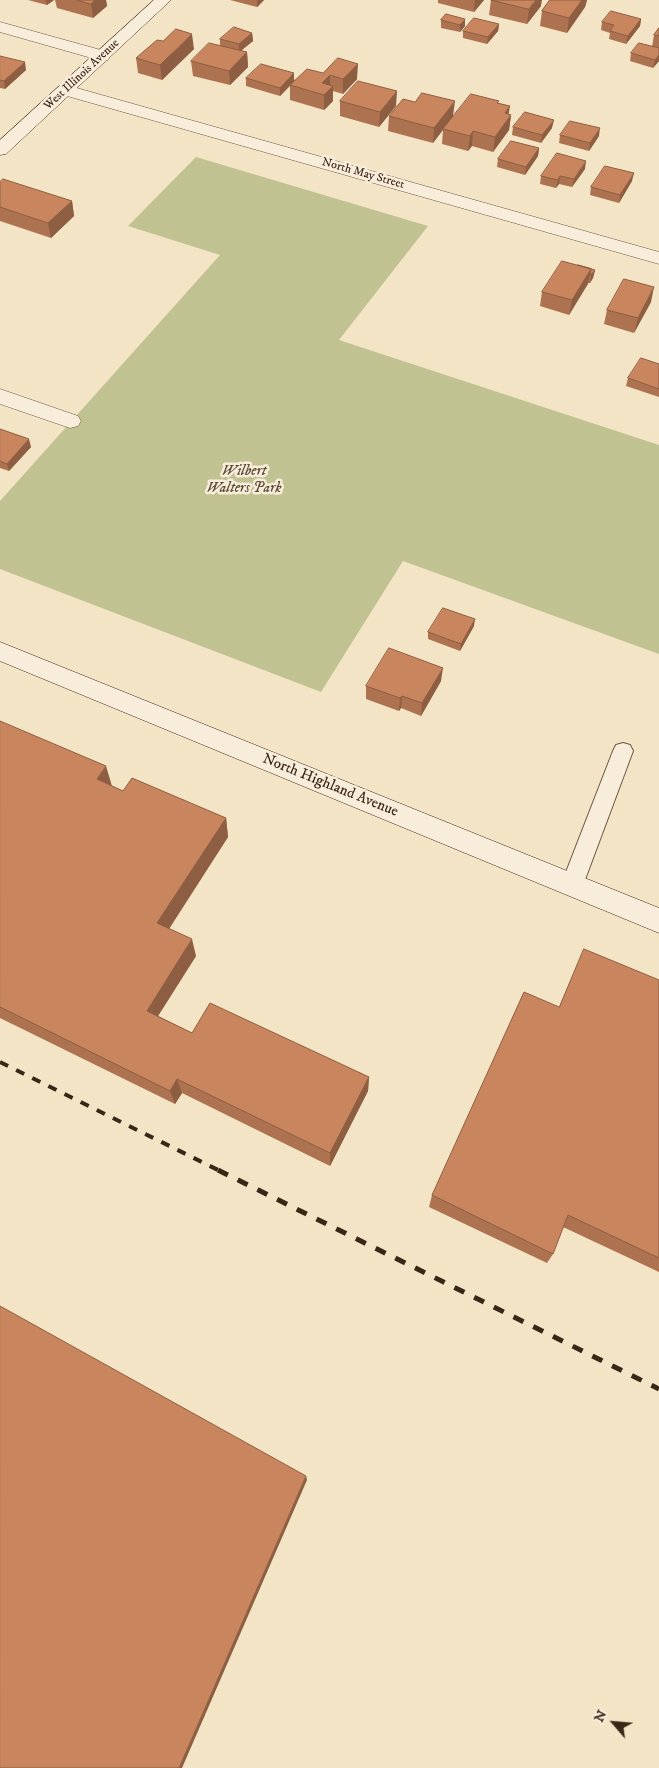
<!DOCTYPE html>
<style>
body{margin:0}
#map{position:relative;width:659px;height:1768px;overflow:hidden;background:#f4e4c6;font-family:"IM FELL DW Pica",serif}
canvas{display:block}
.north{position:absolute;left:589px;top:1698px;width:50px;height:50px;-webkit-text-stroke:4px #f8edda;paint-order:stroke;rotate:297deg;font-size:14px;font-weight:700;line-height:20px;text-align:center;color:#3a2617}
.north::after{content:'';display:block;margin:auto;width:18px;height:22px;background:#3a2617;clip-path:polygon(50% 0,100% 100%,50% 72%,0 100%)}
</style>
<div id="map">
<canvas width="659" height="1768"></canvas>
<div class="north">N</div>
</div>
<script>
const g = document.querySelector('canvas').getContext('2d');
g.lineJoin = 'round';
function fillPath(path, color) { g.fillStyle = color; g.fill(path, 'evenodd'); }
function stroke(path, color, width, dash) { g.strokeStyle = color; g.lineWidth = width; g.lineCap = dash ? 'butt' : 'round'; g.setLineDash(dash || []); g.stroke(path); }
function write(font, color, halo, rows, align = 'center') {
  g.font = font + ' "IM FELL DW Pica",serif'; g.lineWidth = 5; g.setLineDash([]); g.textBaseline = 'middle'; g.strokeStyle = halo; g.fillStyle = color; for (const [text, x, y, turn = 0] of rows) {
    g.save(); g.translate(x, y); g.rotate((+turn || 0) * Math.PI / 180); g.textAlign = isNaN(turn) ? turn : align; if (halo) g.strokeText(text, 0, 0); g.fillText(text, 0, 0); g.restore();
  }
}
fillPath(new Path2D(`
 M196 157 428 226 339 340 659 445V654L403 561 321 692 0 569V501L220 255 128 226Z`), '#c0c292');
const lane = new Path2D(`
 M623 743 630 745 633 751 583 885 580 892 572 894 564 892 561 885 613 751 616 745Z`);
const street = new Path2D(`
 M0 22 108 52 110 56 108 60 102 61 0 32Z
 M66 85 659 252V264L60 94 57 90 60 86Z
 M0 389 78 416 81 421 78 426 70 428 0 404Z`);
const secondary = new Path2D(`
 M154 0H171L6 154 0 155V140Z
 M0 642 659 908V933L0 661Z`);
stroke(lane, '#685643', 2);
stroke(street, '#685643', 1);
stroke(secondary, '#3a2617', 1);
fillPath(lane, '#f8edda');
fillPath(street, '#f8edda');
fillPath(secondary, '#f8edda');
stroke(new Path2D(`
 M0 1062 220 1171`), '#3a2617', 4, [9, 9]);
stroke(new Path2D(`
 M218 1170 659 1389`), '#3a2617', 5, [11, 11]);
fillPath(new Path2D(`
 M28 0H54L47 5Z
 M55 0H106L107 6 93 18 57 8Z
 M230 0H264L257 7Z
 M438 0H484L474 12 438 3Z
 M491 0 541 6 527 24 489 15Z
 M550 0H587L585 7 567 33 540 26 542 11Z
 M446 14 465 26 460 32 441 28V20Z
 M641 19 640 26 626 44 609 39 610 33 601 30 602 22Z
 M499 24 498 31 487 44 463 38V31Z
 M659 28V61L653 68 630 61 631 53 652 47 654 35Z
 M252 33 253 41 241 51 247 52 248 67 230 85 193 76 191 61 220 45V39Z
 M194 49 162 80 138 73 136 58Z
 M0 56 26 70 5 89 0 88Z
 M323 73 357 79 343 94 333 91V101L324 110 290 100V86L280 96 246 86V78L294 80Z
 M340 101 396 106 379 127 340 116Z
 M499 101 498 103 509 114 511 115 509 130 493 152 472 146 468 151 442 144 443 130 433 143 388 131 389 116H453Z
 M513 127 552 128 541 143 512 135Z
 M560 135 599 136 589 151 559 143Z
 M539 148 538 156 525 175 497 167 498 159Z
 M585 169 572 187 559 184 556 188 540 184 541 176Z
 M632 181 619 203 590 195 591 187Z
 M0 182 72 201 74 216 51 238 0 221Z
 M595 270 593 278 590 283H588L569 315 540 306 542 292Z
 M651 302 634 333 604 324 607 310Z
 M659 364V397L626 386 628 378Z
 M0 429 31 447 9 471 0 468Z
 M474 626 460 651 428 639V632Z
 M441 681 421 716 401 708 399 711 366 699V686Z
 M0 721 112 786 123 791 226 818 228 837 169 928 196 956 158 1016 192 1033 369 1077 368 1091 330 1166 182 1093 175 1104 0 1018Z
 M659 980V1272L563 1227 553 1254 547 1263 429 1207 432 1195 559 1007Z`), '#ad7351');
fillPath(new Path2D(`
 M46 0H54L47 5Z
 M95 0H106L107 6 93 18 91 4Z
 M257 0H264L257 7Z
 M475 0H484L474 12Z
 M536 0H542L541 6 527 24 529 9Z
 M582 0H587L585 7 567 33 569 18Z
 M465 19V26L460 32V25Z
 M641 19 640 26 626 44 628 36Z
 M499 24 498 31 487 44 488 37Z
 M252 33 253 41 239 52V44Z
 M192 34 194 49 162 80 160 65Z
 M247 52 248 67 230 85 229 71Z
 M659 55V61L653 68 655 60Z
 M25 62 26 70 5 89 4 81Z
 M358 64 357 79 343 94V79Z
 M294 73V81L280 96V88Z
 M330 75V90L333 86V101L324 110V95L322 83Z
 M397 91 396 106 379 127 380 112Z
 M455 101 453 116 433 143 434 128Z
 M510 106 508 118 511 115 509 130 493 152 495 137 505 113Z
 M554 120 552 128 541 143 542 135Z
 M600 128 599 136 589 151 590 143Z
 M473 131 472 146 468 151 470 136Z
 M539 148 538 156 525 175 526 167Z
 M586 161 585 169 572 187 574 179Z
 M634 173 632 181 619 203 620 195Z
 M560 176 559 184 556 188 558 180Z
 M72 201 74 216 51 238 48 223Z
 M591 269 588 284 569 315 572 300Z
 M595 270 593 278 590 283 591 275Z
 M654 287 651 302 634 333 638 318Z
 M29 439 31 447 9 471 7 464Z
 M475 619 474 626 460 651 461 644Z
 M443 668 441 681 421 716 422 703Z
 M402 696 401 708 399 711 400 698Z
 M106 766 112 786 97 779Z
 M226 818 228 837 162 940 157 923Z
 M192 939 196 956 151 1027 147 1011Z
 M369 1077 368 1091 330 1166V1153Z
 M177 1079 182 1093 175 1104 170 1091Z
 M306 1476 307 1480 182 1768H179Z`), '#8d5e42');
const building = new Path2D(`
 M77 0H95L91 4Z
 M491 0H536L529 9Z
 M550 0H582L569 18 542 11Z
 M611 11 641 19 628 36 610 31 614 25 602 22Z
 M446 14 465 19 460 25 441 20Z
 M474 18 499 24 488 37 463 31Z
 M234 27 252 33 239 44 220 39Z
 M659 28V36L654 35Z
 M176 29 192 34 160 65 136 58 157 40 163 41Z
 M209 43 247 52 229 71 191 61Z
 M639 43 659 48V55L655 60 631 53Z
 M0 56 25 62 4 81 0 80Z
 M338 58 358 64 343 79 330 75 322 83 333 86 324 95 290 85 307 69 323 73Z
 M261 64 294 73 280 88 246 78Z
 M358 81 397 91 380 112 340 101Z
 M422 93 455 101 434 128 389 116 403 99 415 102Z
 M471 94 499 101 497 103 510 106 505 113 511 115 495 137 473 131 470 136 443 129Z
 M525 112 554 120 542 135 513 127Z
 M570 121 600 128 590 143 560 135Z
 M511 141 539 148 526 167 498 159Z
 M557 153 586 161 574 179 560 176 558 180 541 176Z
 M605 166 634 173 620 195 591 187Z
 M3 179 72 201 48 223 0 207V182Z
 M562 261 591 269 572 300 542 292Z
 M578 265 595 270 591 275H590L591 269Z
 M624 279 654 287 638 318 607 310Z
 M641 358 659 364V389L628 378Z
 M0 429 29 439 7 464 0 461Z
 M443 608 475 619 461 644 428 632Z
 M389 648 443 668 422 703 402 696 400 698 366 686Z
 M0 721 106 766 97 779 123 791 132 778 226 818 157 923 192 939 147 1011 192 1033 210 1003 369 1077 330 1153 177 1079 170 1091 0 1007Z
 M584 949 659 980V1258L568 1215 553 1254 432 1195 524 992 559 1007Z
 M0 1306 306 1476 179 1768H0Z`);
fillPath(building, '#c9865e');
stroke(building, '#8d5e42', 1);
write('12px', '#3a2617', '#f8edda', [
 ["West Illinois Avenue",82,75,-43],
 ["North May Street",363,174,16]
]);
write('italic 15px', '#5c4d36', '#f8edda', [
 ["Wilbert",244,472],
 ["Walters Park",244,489]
]);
write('15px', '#3a2617', '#f8edda', [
 ["North Highland Avenue",330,786,22]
]);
</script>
